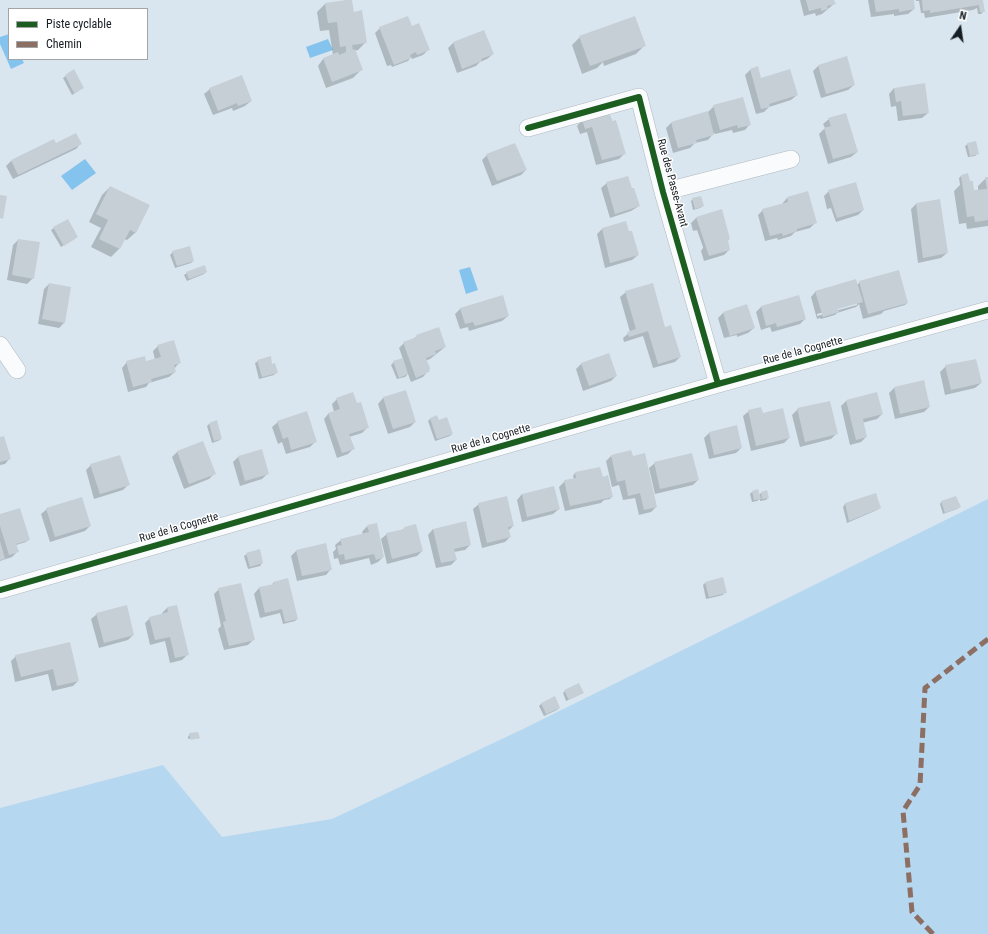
<!DOCTYPE html>
<style>
body{margin:0}
#map{position:relative;width:988px;height:934px;overflow:hidden;background:#dae6ef;font-family:"Roboto Condensed",sans-serif}
canvas{display:block}
.legend{position:absolute;left:8px;top:8px;width:140px;height:52px;box-sizing:border-box;background:#fff;border:1px solid #a2a5a7;margin:0;padding:5px 7px;list-style:none;font-size:12px;color:#161d23}
.legend li{display:flex;align-items:center;gap:8px;height:20px}
.legend b{width:20px;border:1px solid #a2a5a7}
.north{position:absolute;left:940px;top:8px;width:40px;height:40px;-webkit-text-stroke:3px #fff;paint-order:stroke;rotate:13deg;font-size:11px;font-weight:700;line-height:16px;text-align:center;color:#161d23}
.north::after{content:'';display:block;margin:auto;width:14px;height:18px;background:#161d23;clip-path:polygon(50% 0,100% 100%,50% 72%,0 100%)}
</style>
<div id="map">
<canvas width="988" height="934"></canvas>
<ul class="legend">
<li><b style="height:5px;background:#1b5e20"></b>Piste cyclable</li>
<li><b style="height:5px;background:#8d6e63"></b>Chemin</li>
</ul>
<div class="north">N</div>
</div>
<script>
const g = document.querySelector('canvas').getContext('2d');
g.lineJoin = 'round';
function fillPath(path, color) { g.fillStyle = color; g.fill(path, 'evenodd'); }
function stroke(path, color, width, dash) { g.strokeStyle = color; g.lineWidth = width; g.lineCap = dash ? 'butt' : 'round'; g.setLineDash(dash || []); g.stroke(path); }
function write(font, color, halo, rows, align = 'center') {
  g.font = font + ' "Roboto Condensed",sans-serif'; g.lineWidth = 3; g.setLineDash([]); g.textBaseline = 'middle'; g.strokeStyle = halo; g.fillStyle = color; for (const [text, x, y, turn = 0] of rows) {
    g.save(); g.translate(x, y); g.rotate((+turn || 0) * Math.PI / 180); g.textAlign = isNaN(turn) ? turn : align; if (halo) g.strokeText(text, 0, 0); g.fillText(text, 0, 0); g.restore();
  }
}
fillPath(new Path2D(`
 M988 499V934H0V808L163 765 222 837 332 819 523 729Z`), '#b5d7f0');
fillPath(new Path2D(`
 M9 34V59H22L24 63 11 69 0 44V37Z
 M328 39 333 50 310 58 306 47Z
 M85 159 96 173 72 190 61 176Z
 M470 267 478 290 466 294 459 270Z`), '#84c3ee');
fillPath(new Path2D(`
 M800 0H833L834 4 822 14 816 16 815 13 804 16Z
 M868 0H913L914 9 908 14 894 16V14L871 17Z
 M916 0H982L984 11 981 14H978L977 8 973 10 925 18 924 13H921L919 1H916Z
 M325 4 366 42 358 50 354 51 361 70 353 78 326 88 318 66 323 59 333 55 329 30 320 31 317 12Z
 M411 27 429 49 423 55 412 59 411 57 408 61 392 67 391 65 387 66 375 33 380 28Z
 M484 31 493 54 487 59 480 62 476 66 457 73 448 48 453 43Z
 M580 37 644 46 636 54 604 66 603 62 597 68 582 74 572 45Z
 M846 58 854 85 848 90 821 98 813 71 818 66Z
 M757 68 760 79 797 95 791 100 769 107 764 112 756 114 745 75 750 70Z
 M66 76 83 88 72 95 63 78Z
 M894 88 928 113 922 118 898 121 896 106 891 107 889 94Z
 M210 89 251 101 245 106 233 111 232 108 213 115 204 94Z
 M714 106 750 124 745 130 733 133 732 130 715 134 714 133 708 140 695 143 690 148 673 153 666 128 671 123 708 112Z
 M609 113 625 153 619 159 596 165 587 132 580 134 577 126 582 120Z
 M829 119 857 152 851 157 828 164 819 134 825 128 823 124Z
 M53 140 56 145 81 143 76 149 13 179 6 166 11 161Z
 M968 144 978 153 975 156 968 157 965 146Z
 M487 155 526 170 521 175 492 186 482 160Z
 M961 176 973 192 978 191V186L986 178H988V226L967 229 966 223 959 224 954 191 960 185 959 178Z
 M607 183 639 206 631 211 610 218 601 188Z
 M110 187 136 232 127 240 124 239 119 249 111 257 91 247 101 228 89 222 102 195Z
 M829 191 863 210 858 215 836 222 831 208 827 209 824 196Z
 M787 198 816 222 810 228 795 232 791 236 778 240 777 238 765 241 758 215 763 210 782 204Z
 M693 199 703 206 700 208 693 210 691 201Z
 M939 201 947 253 941 258 918 263 911 209 916 204Z
 M721 210 729 239 727 241 729 250 724 255 704 261 701 251 703 248V247L697 230 693 231 691 223 696 218Z
 M54 228 74 239 61 247 51 230Z
 M603 228 638 255 632 260 605 268 597 234Z
 M18 240 33 278 27 284 7 280 13 245Z
 M173 252 193 261 191 263 175 268 170 255Z
 M206 272 204 274 187 281 184 275 187 273Z
 M860 282 907 303 905 305 884 311 881 314 863 319 859 304 856 307 837 313 835 315 821 319 820 318 817 319 811 297 816 291 857 285ZM857 303V305L817 316V314Z
 M49 284 64 323 59 328 38 324 44 289Z
 M626 292 665 328 680 357 675 362 653 368 643 336 624 342 623 338 630 332 620 297Z
 M798 296 805 319 800 324 772 332 770 327 761 330 756 312 761 307Z
 M461 308 508 316 502 321 469 331 468 327 460 329 455 314Z
 M723 313 754 328 748 333 737 337V335L724 338 718 318Z
 M417 336 445 347 430 359 425 361 428 371 423 377 411 382 408 374 405 377 397 379 391 365 394 362 403 359 399 348 404 343 413 339Z
 M158 346 179 363 174 369 175 372 169 377 149 383 146 387 128 392 122 368 127 362H145L155 360 153 351Z
 M258 361 272 365 276 373 274 375 259 379 255 363Z
 M581 364 616 376 611 381 583 391 576 369Z
 M946 366 981 383 975 388 945 395 940 372Z
 M924 381 929 407 924 412 895 419 889 393 894 388Z
 M405 391 415 422 410 427 388 434 378 404 383 398Z
 M876 393 882 414 877 419 862 423 866 437 861 442 850 445 841 406 846 401Z
 M337 399 368 427 362 433 349 437 353 449 348 454 337 458 324 419 329 413 334 412 332 404Z
 M798 409 836 434 831 439 800 447 792 415Z
 M749 411 762 414 789 438 784 443 751 451 743 416Z
 M430 419 438 421 452 434 450 436 435 441 428 421Z
 M216 422 221 439 218 441 212 443 207 426 209 424Z
 M278 422 316 441 310 447 286 454 282 442 278 444 272 427Z
 M709 433 741 448 736 453 709 459 704 438Z
 M0 438 10 458 5 464 0 465Z
 M177 452 214 474 209 479 184 489 172 457Z
 M611 456 656 507 651 512 639 515 635 498 623 500 619 485 612 487 606 461Z
 M238 457 268 473 262 479 240 486 233 462Z
 M655 463 698 480 693 485 655 494 649 468Z
 M91 465 128 485 123 490 94 499 86 470Z
 M575 473H579L602 479 612 496 610 499 604 500 601 503 565 511 559 487 565 481 574 479 573 476Z
 M752 492 759 495 761 493 768 498 766 500 760 501V499L757 501 752 502 750 494Z
 M522 494 559 509 553 514 522 522 517 500Z
 M942 501 960 507 957 509 943 514 940 504Z
 M479 504 513 526 508 531 510 537 505 542 482 548 473 509Z
 M845 504 880 508 877 510 847 523 843 507Z
 M47 509 90 526 85 531 50 542 41 514Z
 M0 515 28 540 26 542 16 545 18 551 12 557 0 561Z
 M367 526 383 557 378 562 371 565 369 558 340 565 338 558 334 559 333 552 336 549 335 545 341 540 363 534 362 532Z
 M405 528 422 551 417 556 387 564 381 539 387 534 402 530Z
 M433 529 470 545 465 550 454 552 456 560 451 565 436 568 428 535Z
 M296 551 331 569 326 575 297 581 291 556Z
 M247 554 262 563 260 566 248 569 244 556Z
 M274 582 297 619 295 621 283 624 280 613 260 618 254 594 259 588 271 586Z
 M705 583 725 592 723 595 706 599 703 585Z
 M219 589 254 639 248 645 224 650 218 629 221 626 214 594Z
 M176 606 187 655 182 660 170 663 165 641 150 645 145 623 150 618 162 615V613L167 608Z
 M97 614 133 635 128 640 99 648 91 619Z
 M69 643 78 681 73 686 52 691 48 674 15 682 11 661 16 656Z
 M565 691 583 693 566 701 563 693Z
 M542 703 559 708 557 710 544 716 539 706Z
 M190 734 199 738 197 739V737L188 739V737Z`), '#0003');
fillPath(new Path2D(`
 M346 0H352L354 12 362 10 367 43 352 45 353 50 355 49 363 70 332 82 323 58 338 52 339 55 346 52V46L340 47 337 22 328 23 325 3Z
 M806 0H834L836 4 827 6 828 9 821 11V8L809 11Z
 M874 0H914L915 9 899 12V9L876 12Z
 M922 0H983L985 12H980L979 5 930 13V10L923 11Z
 M408 16 412 26 419 23 430 50 417 55 416 52 410 55 411 58 394 65 379 27Z
 M635 16 646 46 590 66 579 36Z
 M484 30 494 54 481 59 482 61 462 69 453 42Z
 M847 56 855 85 826 94 818 65Z
 M758 66 761 78 790 69 798 95 769 104 770 107 761 109 750 69Z
 M74 69 84 88 74 93 65 75Z
 M242 75 252 101 238 106 237 103 218 111 209 88Z
 M925 83 929 113 903 116 901 101 896 102 894 88Z
 M743 97 751 125 738 128 737 125 720 130 713 105Z
 M708 111 714 135 696 140 697 143 678 148 671 122Z
 M609 112 612 121 616 120 626 154 602 160 592 127 585 129 582 119Z
 M846 113 858 152 833 159 824 128 831 126 828 118Z
 M76 133 82 144 18 175 11 160 54 139 56 143Z
 M976 141 979 154 970 156 967 143Z
 M515 143 527 170 497 181 486 154Z
 M968 173 970 181H973L974 190 987 189 985 177H988V220L975 222 974 216 967 217 961 175Z
 M628 176 632 188H634L640 206 615 214 606 182Z
 M856 182 864 210 837 218 828 190Z
 M110 186 150 205 136 233 130 230 120 249 99 239 108 220 96 214Z
 M808 191 817 223 797 229V231L783 236 782 233 770 236 762 209 788 202 787 197Z
 M0 195 7 196 3 219 0 218Z
 M701 196 704 206 695 209 692 198Z
 M940 199 948 253 923 258 916 203Z
 M722 209 730 239 728 240 730 250 709 256 696 217Z
 M68 219 78 237 64 246 53 227Z
 M626 221 629 231H632L639 255 610 263 602 228Z
 M18 239 40 242 34 279 12 275Z
 M190 246 194 261 177 266 172 251Z
 M205 265 207 272 189 279 186 272Z
 M899 270 908 303 868 314 859 281Z
 M856 279 863 302 838 309 839 312 823 317 815 291Z
 M49 283 71 287 65 323 42 319Z
 M653 283 665 327 671 325 681 357 658 364 648 331 629 337 627 332 636 329 625 291Z
 M503 295 509 316 475 326 473 322 465 324 460 308Z
 M799 295 806 319 777 327 776 323 766 326 761 306Z
 M747 304 755 328 730 336 723 312Z
 M439 327 446 347 435 351 436 354 426 358 430 368 429 372 416 378 403 342 417 337 416 335Z
 M174 340 181 363 174 365 176 372 151 379 152 382 133 387 126 361 145 356 146 361 161 357 157 345Z
 M609 353 617 376 589 386 581 363Z
 M271 356 272 364 275 363 278 373 262 377 257 360Z
 M403 358 408 374 399 378 393 361Z
 M976 359 982 383 951 390 945 365Z
 M924 380 930 407 900 414 894 387Z
 M406 390 416 422 393 429 383 397Z
 M353 392 357 403 361 402 369 428 349 434 355 449 342 453 328 413 340 409 336 398Z
 M877 392 883 414 863 419 867 437 856 440 846 400Z
 M830 401 838 434 805 442 797 408Z
 M761 407 763 413 783 408 790 438 756 446 748 410Z
 M307 411 317 442 291 450 288 437 283 439 277 421Z
 M437 415 439 420 447 417 453 434 437 439 430 418Z
 M217 420 222 439 214 441 209 423Z
 M737 425 742 448 714 455 709 432Z
 M4 436 11 459 0 462V437Z
 M203 441 216 474 189 484 177 451Z
 M262 449 269 474 245 481 238 456Z
 M631 450 633 456 645 453 657 507 644 510 640 493 628 496 625 480 617 482 611 455Z
 M692 453 699 480 660 489 654 462Z
 M120 455 130 485 100 494 90 464Z
 M600 467 603 477 608 475 613 497 570 506 564 480 576 478 575 472Z
 M554 486 560 509 527 517 522 494Z
 M758 489 761 499 754 500 752 491Z
 M767 490 769 498 762 499 761 492Z
 M876 493 881 508 849 521 845 503Z
 M507 496 514 526 508 527 511 537 487 543 478 503Z
 M956 496 961 507 945 513 941 501Z
 M82 497 91 526 55 537 46 508Z
 M20 508 30 540 16 544 19 552 9 555 0 526V514Z
 M466 521 471 545 454 549 457 560 441 563 433 529Z
 M377 523 384 557 376 560 374 554 345 560 344 554 339 555 337 546 342 545 340 539 369 532 367 525Z
 M416 524 423 551 392 559 386 533 405 529 404 527Z
 M0 541 5 559 0 560Z
 M326 543 332 570 302 576 296 550Z
 M260 549 263 563 250 567 246 553Z
 M723 577 727 593 709 597 705 582Z
 M288 578 298 619 285 622 282 609 265 613 259 587 274 584 273 582Z
 M241 583 255 640 229 646 223 622 226 621 218 588Z
 M127 605 134 635 104 643 96 613Z
 M177 605 189 655 175 658 170 637 155 640 149 617 168 612 167 607Z
 M70 642 79 681 57 686 53 669 21 677 15 655Z
 M579 683 584 693 569 700 564 690Z
 M555 696 560 708 546 714 541 703Z
 M198 732 200 738 191 740 189 733Z`), '#c6cfd6');
const minor = new Path2D(`
 M528 128 639 97 663 192 718 384
 M663 192 791 159
 M0 345 17 370
 M0 590 718 384 988 310`);
stroke(minor, '#afb8bf', 18);
stroke(minor, '#f9fbfd', 17);
stroke(new Path2D(`
 M933 934 912 912 903 811 920 785 925 688 988 639`), '#8d6e63', 5, [10, 5]);
stroke(new Path2D(`
 M528 128 639 97 663 192 718 384
 M0 590 718 384 988 310`), '#1b5e20', 6);
write('11px', '#161d23', '#fff', [
 ["Rue des Passe-Avant",672,183,75],
 ["Rue de la Cognette",803,351,-15],
 ["Rue de la Cognette",491,439,-16],
 ["Rue de la Cognette",179,528,-16]
]);
</script>
